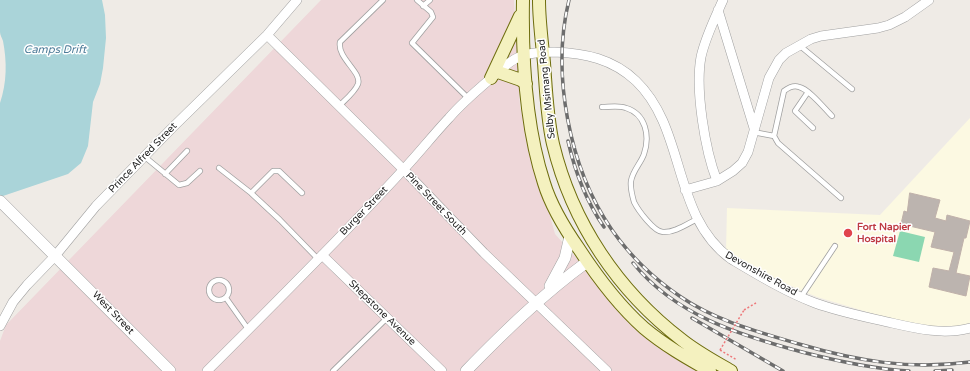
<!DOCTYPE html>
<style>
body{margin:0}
canvas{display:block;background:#efebe6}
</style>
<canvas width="970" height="371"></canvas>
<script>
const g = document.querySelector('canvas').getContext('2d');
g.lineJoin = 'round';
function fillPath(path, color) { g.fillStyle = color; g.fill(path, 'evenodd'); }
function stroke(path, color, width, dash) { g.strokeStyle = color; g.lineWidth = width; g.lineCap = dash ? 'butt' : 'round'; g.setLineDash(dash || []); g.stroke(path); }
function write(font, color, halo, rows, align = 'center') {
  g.font = font + ' "Varela Round",sans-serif'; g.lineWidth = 3; g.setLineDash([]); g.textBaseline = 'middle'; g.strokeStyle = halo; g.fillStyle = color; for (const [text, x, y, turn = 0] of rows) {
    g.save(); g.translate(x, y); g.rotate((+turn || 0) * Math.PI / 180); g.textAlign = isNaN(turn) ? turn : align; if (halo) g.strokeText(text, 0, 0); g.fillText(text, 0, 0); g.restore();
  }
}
fillPath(new Path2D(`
 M321 0H514L520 107 555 234 635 323 699 371H0V341L6 325Z`), '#eed7d9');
fillPath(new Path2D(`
 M970 118V326L932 329 884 317 817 297 784 283 726 251 727 208 880 215Z`), '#fcf9e2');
fillPath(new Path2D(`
 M900 231 925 237 919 262 893 256Z`), '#8bd7b1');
fillPath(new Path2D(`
 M0 0H102L105 15 106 38 103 68 100 84 93 102 88 146 81 163 68 174 0 197V103C7 82 7 62 3 41 2 38 0 35 0 32 0 22 0 10 0 0Z`), '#aad4d9');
const building = new Path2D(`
 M910 193 940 200 935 218 946 221 947 215 970 221 966 238H964L956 273 970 276 966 296 929 287 933 268 949 271 954 252 931 247 935 232 901 224 904 211 907 212Z`);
fillPath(building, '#bcb4af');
stroke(building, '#c0b1aa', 1);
const service = new Path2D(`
 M417 0 431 12 433 17 412 43 468 98
 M423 6 430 0
 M799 45 852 89
 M808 92 795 111 813 128
 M339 106C345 100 355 92 358 84 362 72 337 58 340 42L383 0
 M602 107C609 107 619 105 626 108 646 114 650 136 644 154 641 163 633 170 631 181 630 188 632 195 634 202 638 210 654 232 663 232 674 233 687 224 697 219
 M832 116C824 108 809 89 799 87 794 85 788 88 784 91L774 136 778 143 841 198
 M753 132 774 136
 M145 157 179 185 187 183 200 171
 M219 168 251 193 280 220 318 259
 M165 174 187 151
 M251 193 273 171H279L302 193
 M209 290a10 10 0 1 1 20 0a10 10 0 1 1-20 0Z
 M801 297 835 246
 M226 298 248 329
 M333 371 387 318`);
const minor = new Path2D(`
 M718 10 754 128
 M267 35 404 170 484 253 607 371
 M717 181C705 150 695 90 701 57 705 38 715 18 723 0
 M685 190 717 181 733 171 742 163 748 152 769 78 779 60 786 53 811 39 821 36 878 28 889 25 905 17 929 0
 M322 255 442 371
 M0 326 13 302 27 285 55 256 96 206 171 129 267 35 297 0
 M207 371C273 305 340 239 403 170 419 153 433 135 449 118 461 104 475 92 489 80 499 72 507 62 519 57 530 52 543 52 554 52 585 53 613 59 636 81 687 130 671 215 731 259 758 275 786 292 815 303 840 312 866 317 892 323 918 329 944 335 970 328`);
const tertiary = new Path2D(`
 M0 201 170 371
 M550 286 565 258 570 236
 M466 371C504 332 543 294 587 262`);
const secondary = new Path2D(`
 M523 0C522 57 526 128 544 183 551 206 565 229 579 249 598 278 618 305 644 328 664 345 687 358 710 371
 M539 0C539 21 542 42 544 63 546 90 547 118 553 144 572 223 618 291 682 340 697 352 714 361 731 371
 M498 72 521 80 526 84
 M491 78 520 16`);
stroke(service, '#a0a0a0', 6);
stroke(minor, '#a0a0a0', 10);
stroke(tertiary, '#a0a0a0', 12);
stroke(secondary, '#6e6d0e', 14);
stroke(new Path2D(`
 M744 310 756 303
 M720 350 737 360`), '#ee787a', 1.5, [2, 2]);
stroke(service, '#fff', 4.5);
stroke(minor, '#fff', 9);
stroke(tertiary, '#fff', 11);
stroke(secondary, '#f4f1bf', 12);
const rail = new Path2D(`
 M569 0C551 73 569 168 612 230 631 257 654 279 681 297 716 321 759 332 799 344 857 361 910 370 970 362
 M568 141C575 172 586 201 604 227
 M633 263C675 315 739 335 802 352 837 361 872 369 909 371
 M692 318 783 371
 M935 371 952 370`);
stroke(rail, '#6d6d6d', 3.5);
stroke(rail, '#fff', 2, [6]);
stroke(new Path2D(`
 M720 350 744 310`), '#ee787a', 1.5, [2, 2]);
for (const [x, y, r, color] of [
 [848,233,5,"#e0444e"]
]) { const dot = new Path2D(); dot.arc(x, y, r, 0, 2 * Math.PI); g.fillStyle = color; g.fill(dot); stroke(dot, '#fff', 1.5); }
write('10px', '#1f1f1f', '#fff', [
 ["Selby Msimang Road",547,89,-96],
 ["Prince Alfred Street",143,158,-46],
 ["Pine Street South",436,204,46],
 ["Burger Street",364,211,-46],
 ["Devonshire Road",761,274,29],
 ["West Street",113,313,46],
 ["Shepstone Avenue",382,313,44]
]);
write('bold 10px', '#be3a42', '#fff', [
 ["Fort Napier",857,227],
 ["Hospital",857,239]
], 'left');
write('italic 11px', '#4c7b98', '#fff', [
 ["Camps Drift",55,50]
]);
</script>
